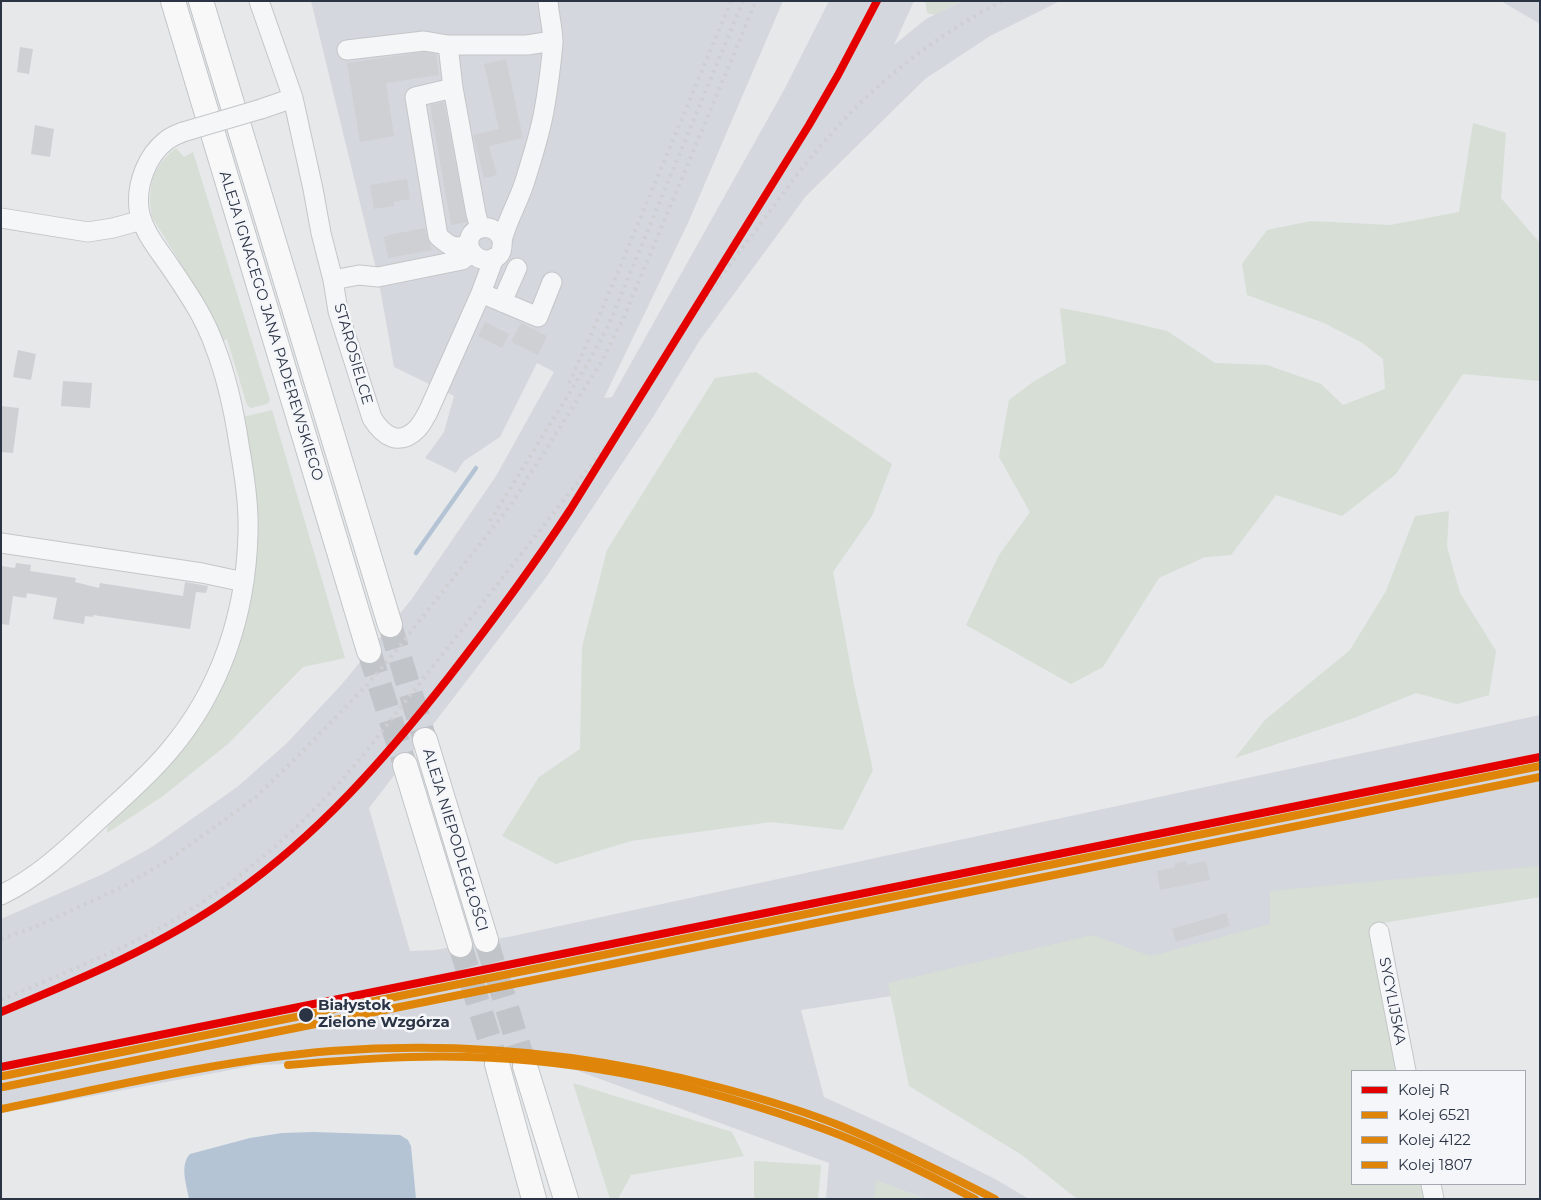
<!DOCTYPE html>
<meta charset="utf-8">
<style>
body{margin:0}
#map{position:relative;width:1541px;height:1200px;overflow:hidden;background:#e6e8ea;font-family:Montserrat,sans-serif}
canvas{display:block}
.frame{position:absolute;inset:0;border:2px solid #2b3445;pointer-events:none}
.legend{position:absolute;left:1351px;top:1070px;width:175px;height:115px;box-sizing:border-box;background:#f4f6f9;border:1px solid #a4a8b1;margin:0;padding:6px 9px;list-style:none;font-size:15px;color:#2b3445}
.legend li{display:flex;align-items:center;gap:10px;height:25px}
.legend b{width:25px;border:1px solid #a4a8b1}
</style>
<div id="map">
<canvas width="1541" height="1200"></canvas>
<div class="frame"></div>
<ul class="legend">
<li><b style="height:6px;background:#e50000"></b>Kolej R</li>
<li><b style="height:6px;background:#df860a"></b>Kolej 6521</li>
<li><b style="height:6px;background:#df860a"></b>Kolej 4122</li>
<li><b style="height:6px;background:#df860a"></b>Kolej 1807</li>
</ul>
</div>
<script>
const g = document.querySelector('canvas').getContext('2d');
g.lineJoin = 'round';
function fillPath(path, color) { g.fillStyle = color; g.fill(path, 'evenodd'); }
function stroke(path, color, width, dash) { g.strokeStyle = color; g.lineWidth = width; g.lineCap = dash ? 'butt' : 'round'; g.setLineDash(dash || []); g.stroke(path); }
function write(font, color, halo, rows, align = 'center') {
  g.font = font + ' Montserrat,sans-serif'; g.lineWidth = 5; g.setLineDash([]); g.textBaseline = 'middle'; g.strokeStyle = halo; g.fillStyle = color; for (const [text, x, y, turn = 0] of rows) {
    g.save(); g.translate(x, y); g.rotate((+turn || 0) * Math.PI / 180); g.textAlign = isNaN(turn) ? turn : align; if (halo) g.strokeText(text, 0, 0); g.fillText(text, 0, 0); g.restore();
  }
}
fillPath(new Path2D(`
 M311 1H783L688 223 604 398 612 397 784 90 829 1H914L894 45 926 19 962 1H1060L990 36 925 79 806 196 700 340 653 417 547 576 369 808 410 951 435 950 513 936 1540 715V896L801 1010 824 1097 903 1133 995 1179 1029 1199H926L877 1181 874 1199H826L829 1163 562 1065 451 1058 257 1065 1 1113V919L103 874 152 847 237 787 286 744 342 684 411 600 496 476 554 372 537 363 500 437 464 461 456 473 425 458 444 432 454 396 394 367 378 277Z
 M1501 1H1540V24Z`), '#d4d7dd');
fillPath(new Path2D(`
 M925 1H961L935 15 927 13Z
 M1473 123 1506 133 1501 198 1540 243V381L1463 374 1396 474 1342 516 1276 495 1231 555 1205 557 1159 578 1103 667 1071 684 966 625 999 555 1030 512 999 457 1009 400 1033 382 1066 363 1060 308 1103 316 1167 331 1215 363 1267 365 1321 384 1343 405 1385 389 1383 359 1361 342 1324 323 1247 295 1242 264 1267 230 1311 221 1390 225 1459 212Z
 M176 148 184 157 193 152 270 400 267 404 251 408 247 405 227 339 223 341 200 295 152 217C147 187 152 167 176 148Z
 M756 372 892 464 872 516 833 572 854 685 873 770 843 830 771 822 631 841 556 864 502 836 539 777 580 749 582 647 607 550 715 378Z
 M272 410 345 658 303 667 229 743 163 796 107 833V828L110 823C129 804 151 787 168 768 230 698 265 594 256 500 253 472 247 445 243 417Z
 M1449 511 1447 547 1460 593 1496 651 1489 695 1457 704 1416 693 1354 718 1235 758 1265 720 1350 650 1386 591 1415 516Z
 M1540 866V897L1371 925 1400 1071H1352V1184H1422L1425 1199H1077L1022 1155 909 1086 888 983 1092 935 1151 956 1270 924V891Z
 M573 1083 732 1132 744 1156 631 1175 618 1199H610Z
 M754 1161 821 1165 818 1199H754Z
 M876 1180 926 1199H874Z`), '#d6ded6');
fillPath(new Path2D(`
 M314 1132 400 1135 408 1140 411 1146 416 1199H189C187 1185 179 1166 190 1154L250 1138 282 1133Z`), '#b4c4d5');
stroke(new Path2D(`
 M416 553 476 468`), '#b4c4d5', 4.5);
fillPath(new Path2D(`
 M20 47 33 49 29 74 17 72Z
 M424 52 436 54 439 75 386 83 394 136 360 142 347 63Z
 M506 59 523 138 489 146 497 175 484 178 473 135 499 129 484 64Z
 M444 102 467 222 451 225 430 105Z
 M35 125 54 129 50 157 31 154Z
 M407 179 410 199 393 202 394 206 374 209 370 185Z
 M425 228 432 250 388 258 384 237 389 236 388 235Z
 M485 322 509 334 502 348 478 336Z
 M521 323 547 336 538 355 511 342Z
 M18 350 36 354 31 380 13 377Z
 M63 381 92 383 90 408 61 406Z
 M1 406 19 408 13 453 1 452Z
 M16 563 31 565 30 571 76 578 75 582 99 588 100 583 183 596 185 582 208 586 206 593 196 592 190 629 93 615V617L85 616 84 624 53 619 57 598 27 593 26 598 13 596 9 625 1 624V566L15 568Z
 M1186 861 1187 865 1206 861 1210 880 1160 890 1157 871 1175 867V863Z
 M1226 913 1230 926 1176 942 1172 929Z`), '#ced0d3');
stroke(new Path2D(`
 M390 625 425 740
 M369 651 405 765
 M486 940 525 1066
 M460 945 497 1064`), '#c1c4c9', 24, [24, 12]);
const minor = new Path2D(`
 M259 1 293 98 313 189 321 233 333 280 338 311 372 418C383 436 399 447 417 429 422 424 425 417 428 412L481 293 494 258
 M448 45 453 88 476 214 480 228
 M347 50 424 41 448 45H527L553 41
 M453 88 415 97 438 236C450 247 454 249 469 245
 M261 109 293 98
 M1 218 88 232 113 228 142 220
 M502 239C491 218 463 229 470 249 475 260 490 264 499 255 504 249 501 243 503 237 508 219 518 202 524 184 531 162 540 133 544 111 548 89 551 65 553 43 553 29 549 15 548 1
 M333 280 359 275 378 277 462 260 472 253
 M481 293 538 317 552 282
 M502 302 517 268
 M1 543 202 573 244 582
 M1 895C41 876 72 844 104 815 127 794 150 774 169 751 221 690 246 613 248 534 249 504 244 473 239 444 234 411 227 378 215 347 205 318 188 293 171 268 159 250 142 231 139 209 136 184 147 155 167 140 172 136 178 134 183 132
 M1379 932 1406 1071
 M1431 1184 1434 1199`);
const major = new Path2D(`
 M173 1 369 651
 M201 1 390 625
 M425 740 486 940
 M405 765 460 945
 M497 1064 534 1199
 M525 1066 566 1199`);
stroke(minor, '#c4c6c8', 21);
stroke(major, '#c2c5c8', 26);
stroke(minor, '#f5f6f7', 19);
stroke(major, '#f8f8f8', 24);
stroke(new Path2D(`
 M661 365C688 321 719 279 750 238 776 203 801 168 829 136 877 81 937 35 1002 1
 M569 383 601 312 731 1
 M490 521 588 363 609 324 743 1
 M1 939 35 927 94 900 126 885 170 859 256 797 300 754 367 685 391 657 510 506 602 361 624 317 756 1
 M1 1000C50 979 100 959 147 935 231 891 304 827 364 754L603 450 625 420 645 390`), '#cecfd2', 4, [2.5, 5]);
const minorBridge = new Path2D(`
 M183 132 261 109`);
stroke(minorBridge, '#c4c6c8', 21, []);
stroke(minorBridge, '#f5f6f7', 19);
stroke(new Path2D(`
 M1 1012C81 979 163 945 233 895 318 835 385 759 449 677 491 623 532 568 570 510L809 125 838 75 877 1
 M1 1067 1540 757`), '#e50000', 8);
stroke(new Path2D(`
 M288 1065C348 1060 408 1055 469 1057 590 1060 711 1088 824 1129 876 1148 926 1173 975 1199
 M3 1087 1540 777`), '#df860a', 8);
stroke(new Path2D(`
 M3 1076 1540 766`), '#df860a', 8);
stroke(new Path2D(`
 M1 1109C110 1087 220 1060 331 1051 461 1041 592 1054 718 1087 760 1098 801 1110 841 1126 894 1148 944 1173 995 1199`), '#df860a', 8);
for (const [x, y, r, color] of [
 [306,1015,8,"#2b3445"]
]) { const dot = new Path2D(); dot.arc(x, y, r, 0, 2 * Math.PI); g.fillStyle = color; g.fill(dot); stroke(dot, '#f4f6f9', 2); }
write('15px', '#2b3445', '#f4f6f9', [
 ["ALEJA IGNACEGO JANA PADEREWSKIEGO",271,326,73],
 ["STAROSIELCE",353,354,74],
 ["ALEJA NIEPODLEGŁOŚCI",455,840,73],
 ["SYCYLIJSKA",1392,1001,79]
]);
write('bold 15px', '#2b3445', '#f4f6f9', [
 ["Białystok",318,1006],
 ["Zielone Wzgórza",318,1023]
], 'left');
</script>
